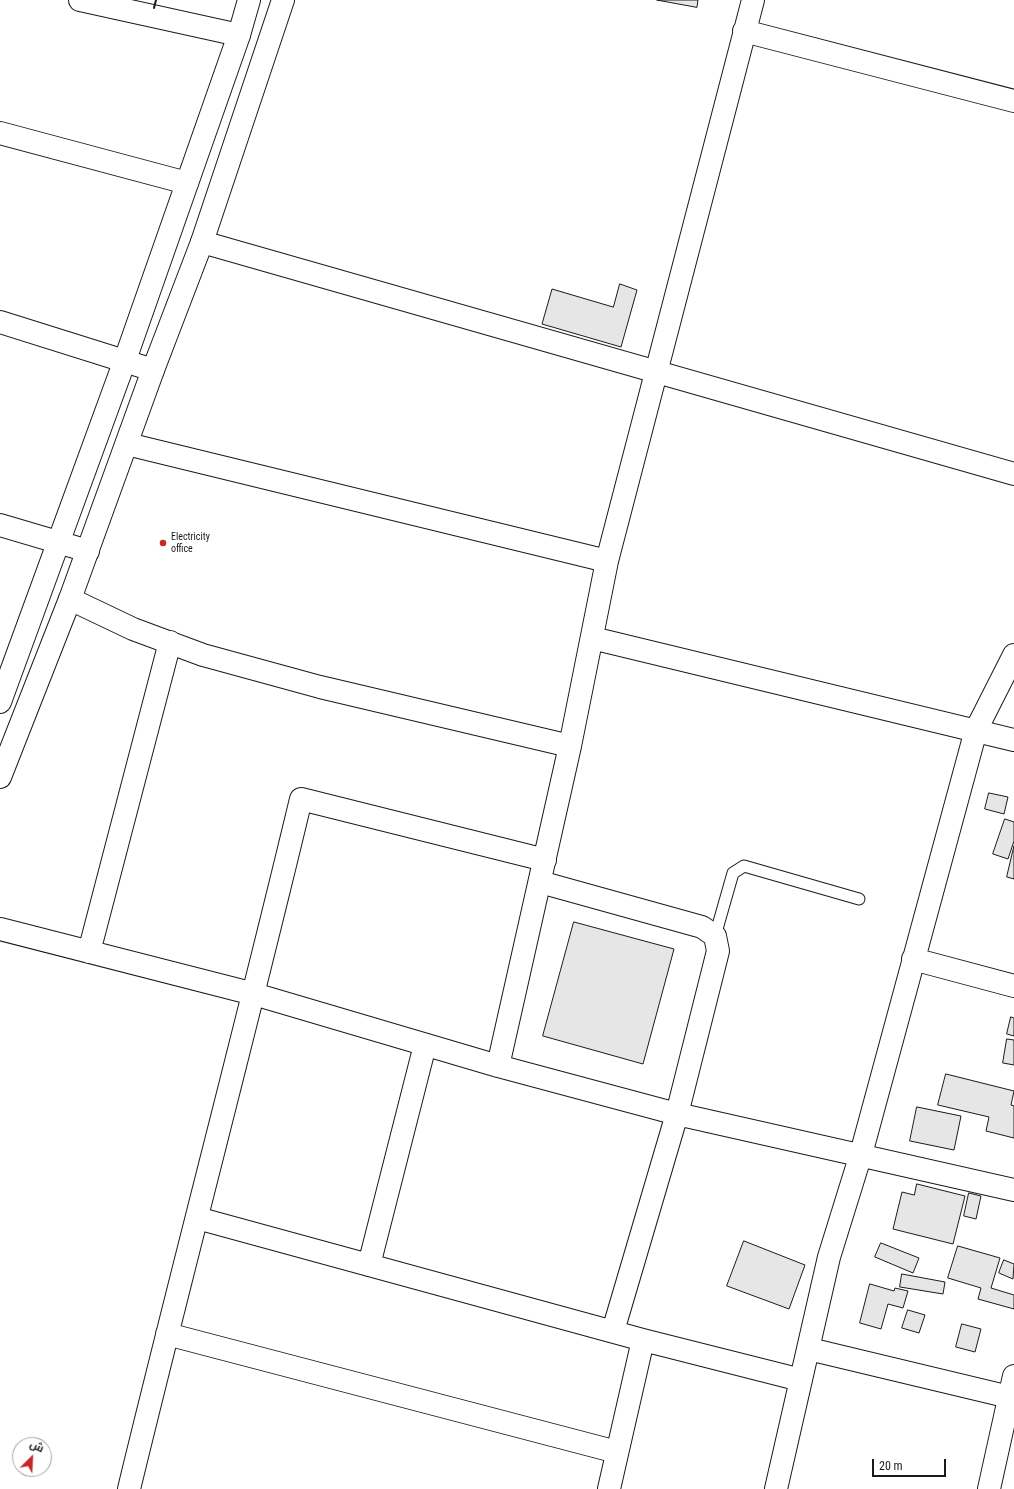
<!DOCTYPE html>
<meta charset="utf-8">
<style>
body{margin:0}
#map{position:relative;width:1014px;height:1489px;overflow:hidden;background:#fff;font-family:"Roboto Condensed",Cairo,sans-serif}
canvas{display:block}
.north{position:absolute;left:12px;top:1437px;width:40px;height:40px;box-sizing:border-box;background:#fff;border:1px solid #a3a3a3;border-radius:50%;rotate:24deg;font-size:11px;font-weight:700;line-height:16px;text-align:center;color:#1a1a1a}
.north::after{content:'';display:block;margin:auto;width:14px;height:18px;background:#c62828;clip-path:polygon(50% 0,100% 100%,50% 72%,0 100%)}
.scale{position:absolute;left:872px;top:1459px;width:74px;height:18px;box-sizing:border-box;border:2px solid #1a1a1a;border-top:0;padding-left:5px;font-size:12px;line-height:14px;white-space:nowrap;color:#1a1a1a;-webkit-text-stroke:3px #fff;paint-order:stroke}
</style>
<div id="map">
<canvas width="1014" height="1489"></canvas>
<div class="north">ش</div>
<div class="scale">20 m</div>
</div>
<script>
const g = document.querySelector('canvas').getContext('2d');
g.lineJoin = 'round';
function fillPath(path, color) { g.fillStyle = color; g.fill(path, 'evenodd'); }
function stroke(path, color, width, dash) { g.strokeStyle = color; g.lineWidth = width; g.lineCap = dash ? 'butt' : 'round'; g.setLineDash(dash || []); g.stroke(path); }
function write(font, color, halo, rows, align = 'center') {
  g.font = font + ' "Roboto Condensed",sans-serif'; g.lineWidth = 3; g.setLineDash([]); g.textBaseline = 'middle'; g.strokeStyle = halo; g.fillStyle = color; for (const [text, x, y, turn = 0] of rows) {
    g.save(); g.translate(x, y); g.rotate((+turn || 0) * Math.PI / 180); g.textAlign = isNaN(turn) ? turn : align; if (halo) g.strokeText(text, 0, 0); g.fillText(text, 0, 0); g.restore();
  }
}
const building = new Path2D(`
 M657 0H698L697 7Z
 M620 284 637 290 621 347 542 324 552 289 613 307Z
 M989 793 1008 797 1004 814 985 809Z
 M1005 819 1014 822V841L1008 859 993 854Z
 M1014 846V879L1007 877Z
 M574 922 674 949 643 1064 543 1036Z
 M1011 1017 1014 1018V1036L1007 1034Z
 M1007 1039 1014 1040V1065L1003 1063Z
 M946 1074 1014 1091 1011 1105 1014 1106V1138L986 1131 989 1117 938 1105Z
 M917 1107 961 1116 954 1150 910 1141Z
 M917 1184 965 1196 953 1244 893 1229 902 1192 914 1195Z
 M969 1193 981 1196 976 1219 964 1216Z
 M744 1241 805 1265 789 1309 727 1286Z
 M881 1243 919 1258 913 1273 875 1257Z
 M958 1246 1000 1258 991 1288 1014 1295V1309L978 1299 981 1288 948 1278Z
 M1004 1260 1014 1264 1013 1279 999 1273Z
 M902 1274 945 1282 943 1294 900 1287Z
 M870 1284 894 1291 895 1288 908 1291 903 1308 888 1304 881 1329 860 1323Z
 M908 1310 925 1315 919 1333 902 1328Z
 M962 1324 981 1329 975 1352 956 1347Z`);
fillPath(building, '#e6e6e6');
stroke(building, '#1a1a1a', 1);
const lane = new Path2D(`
 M715 936 733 873 744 866 859 899`);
const street = new Path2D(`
 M80 0 239 35
 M744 31 1014 101
 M0 133 187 183
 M202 242 1014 474
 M0 322 153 370
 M127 444 607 561
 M0 525 88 551
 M70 599 133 629 203 655 320 687 570 746
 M592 638 1014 740
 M540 882 702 927 715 936 718 951 677 1114 613 1331
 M0 929 254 994 498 1066 677 1114 1014 1190
 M89 952 170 642
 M913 959 1014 986
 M498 1066 570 746 607 561 753 0
 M197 1218 643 1340 801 1380
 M369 1265 425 1045
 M167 1334 617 1452
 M809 1349 1014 1398
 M129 1489C185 1258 246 1029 301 799L545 860
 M609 1489 643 1340
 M776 1489 829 1257 861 1154 976 730 1014 655
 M989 1489 1014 1376`);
const secondary = new Path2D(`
 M0 702 125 360 239 35 249 0
 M0 777 70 599 153 370 202 242 283 0`);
stroke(lane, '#1a1a1a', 13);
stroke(street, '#1a1a1a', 24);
stroke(secondary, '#1a1a1a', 24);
stroke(lane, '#fff', 11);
stroke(street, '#fff', 22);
stroke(secondary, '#fff', 22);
stroke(new Path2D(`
 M154 8 156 0`), '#1a1a1a', 2);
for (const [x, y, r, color] of [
 [163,543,4,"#c62828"]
]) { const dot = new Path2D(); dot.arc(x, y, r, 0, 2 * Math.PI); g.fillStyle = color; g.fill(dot); stroke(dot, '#fff', 1.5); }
write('10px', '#1a1a1a', '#fff', [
 ["Electricity",171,537],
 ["office",171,549]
], 'left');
</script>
